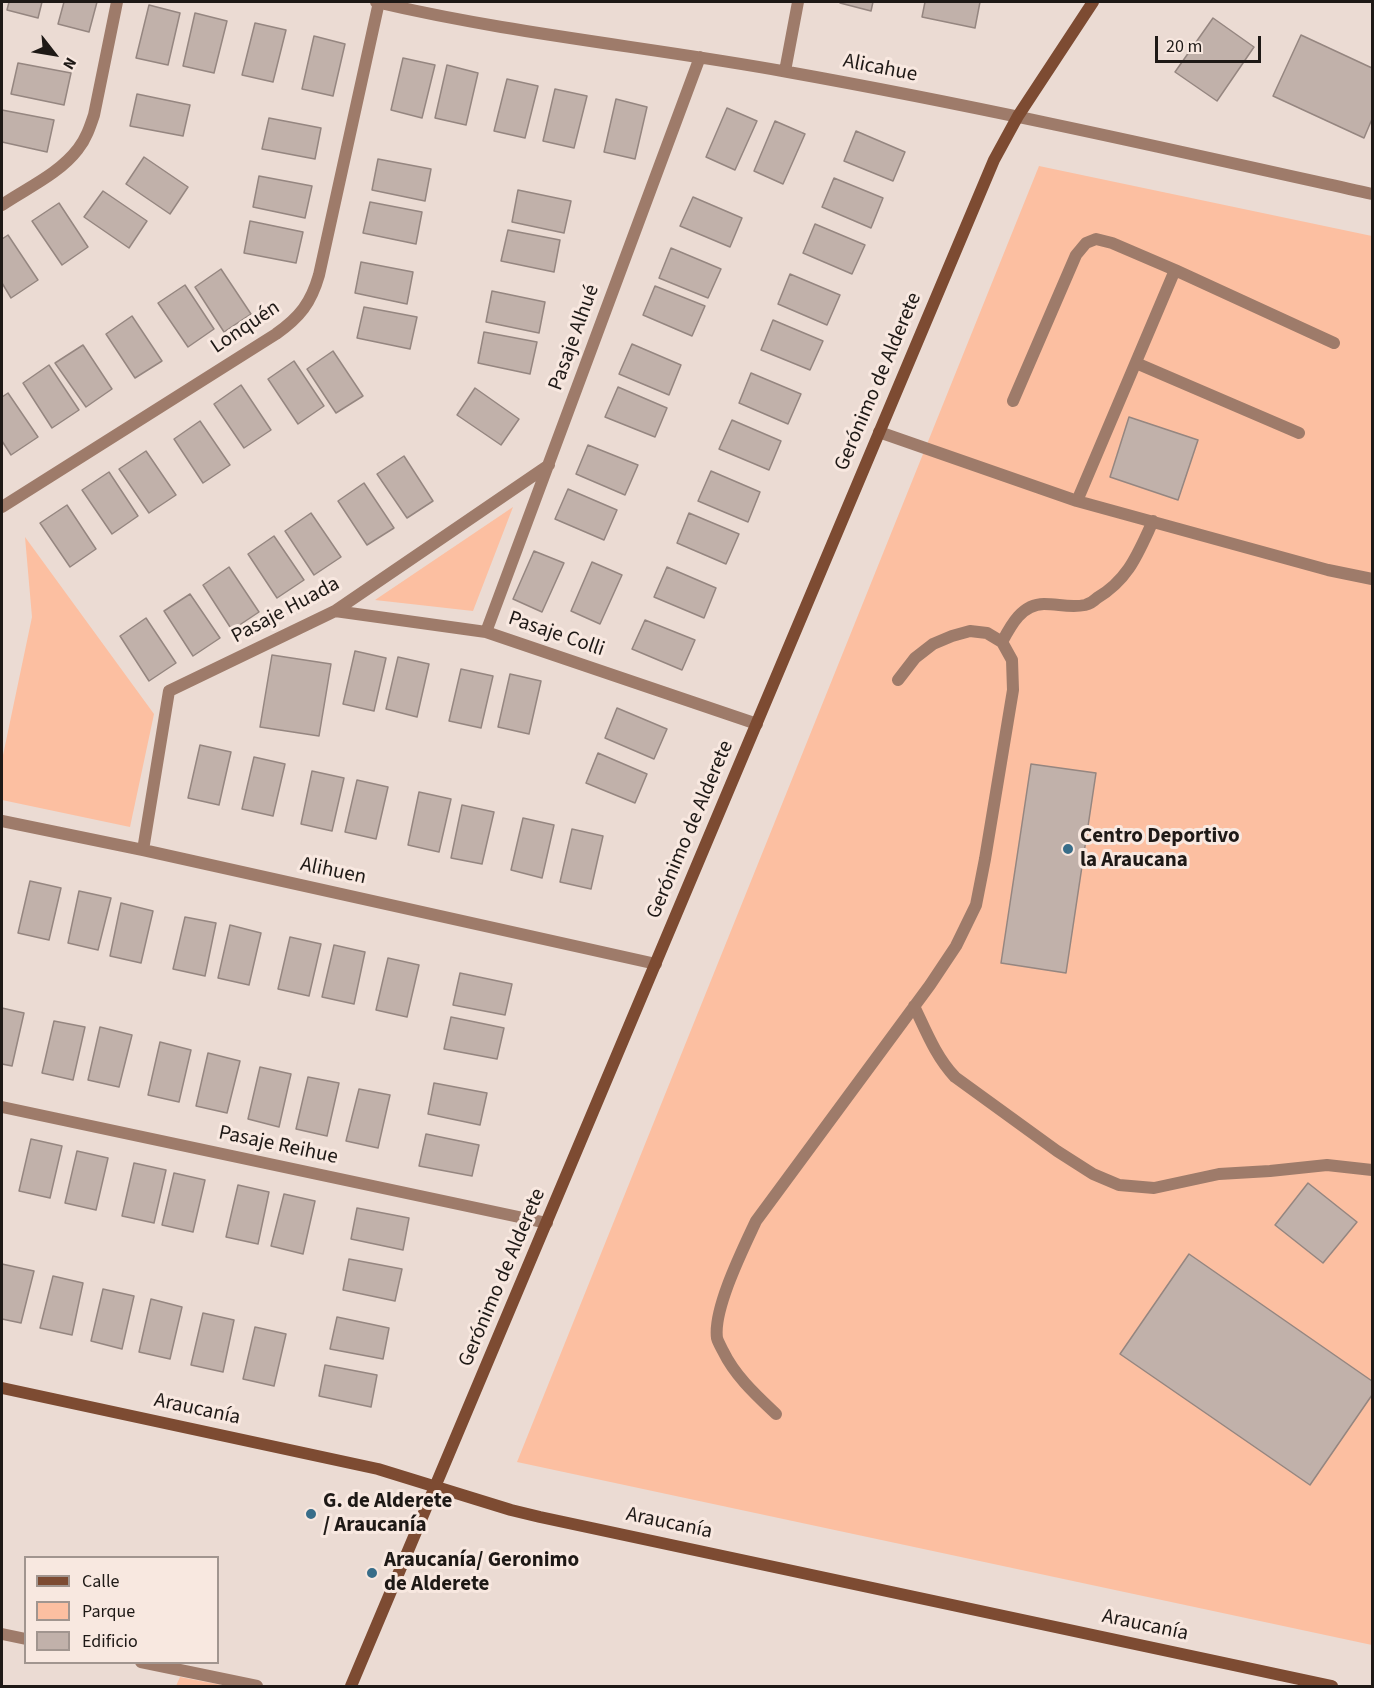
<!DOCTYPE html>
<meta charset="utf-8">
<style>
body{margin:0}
#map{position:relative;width:1374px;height:1688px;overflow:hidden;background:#ebdbd3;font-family:"Source Sans 3",sans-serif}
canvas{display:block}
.frame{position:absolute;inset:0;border:3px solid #1e1916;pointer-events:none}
.legend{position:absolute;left:24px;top:1556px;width:195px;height:108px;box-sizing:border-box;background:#f8e8e0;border:2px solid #a1958f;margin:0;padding:8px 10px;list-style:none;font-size:18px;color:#1e1916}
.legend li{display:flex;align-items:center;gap:12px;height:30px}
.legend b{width:30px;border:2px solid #a1958f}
.north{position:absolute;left:24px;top:24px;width:60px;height:60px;-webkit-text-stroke:4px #f8e8e0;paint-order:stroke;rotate:121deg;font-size:16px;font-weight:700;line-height:24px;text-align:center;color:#1e1916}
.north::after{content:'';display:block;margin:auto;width:21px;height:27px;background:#1e1916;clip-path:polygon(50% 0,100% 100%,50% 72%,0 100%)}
.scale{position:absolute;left:1155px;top:36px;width:106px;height:27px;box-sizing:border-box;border:3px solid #1e1916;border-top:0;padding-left:8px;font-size:18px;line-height:21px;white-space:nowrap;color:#1e1916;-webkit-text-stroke:4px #f8e8e0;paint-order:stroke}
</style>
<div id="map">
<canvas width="1374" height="1688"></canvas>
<div class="frame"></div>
<ul class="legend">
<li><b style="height:8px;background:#7d4b32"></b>Calle</li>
<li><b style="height:16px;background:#fcbfa1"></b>Parque</li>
<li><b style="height:16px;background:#c1b1aa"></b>Edificio</li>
</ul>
<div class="north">N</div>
<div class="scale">20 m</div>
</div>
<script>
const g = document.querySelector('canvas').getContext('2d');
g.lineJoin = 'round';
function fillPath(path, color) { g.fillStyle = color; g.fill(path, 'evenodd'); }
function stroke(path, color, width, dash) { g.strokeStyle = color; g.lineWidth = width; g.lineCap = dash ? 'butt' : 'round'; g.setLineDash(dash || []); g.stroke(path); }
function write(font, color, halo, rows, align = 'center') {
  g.font = font + ' "Source Sans 3",sans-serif'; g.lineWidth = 6; g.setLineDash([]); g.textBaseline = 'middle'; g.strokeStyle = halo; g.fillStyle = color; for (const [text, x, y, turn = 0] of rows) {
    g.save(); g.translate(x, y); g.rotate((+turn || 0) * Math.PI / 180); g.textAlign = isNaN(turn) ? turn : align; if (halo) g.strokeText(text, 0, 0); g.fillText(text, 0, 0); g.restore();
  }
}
fillPath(new Path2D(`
 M1039 166 1372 236V1645L517 1462Z
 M513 507 473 611 375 600Z
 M25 537 154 714 130 827 2 800V760L32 617Z
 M180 1677 227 1686H176Z`), '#fcbfa1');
const building = new Path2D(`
 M9 2H42L38 18 7 10Z
 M64 2H97L89 32 58 24Z
 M840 2H873L871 11 840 3Z
 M925 2H980L975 28 922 17Z
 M149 5 180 13 168 65 136 58Z
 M195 13 227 21 214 73 183 66Z
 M1213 18 1254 47 1217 101 1175 72Z
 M255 23 286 30 273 82 242 75Z
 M1301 35 1372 68V119L1364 138 1273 96Z
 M314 36 345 44 333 96 302 89Z
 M403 58 435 65 422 118 391 110Z
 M18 63 71 73 64 105 11 94Z
 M447 65 478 73 466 125 435 118Z
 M507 79 538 86 525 138 494 131Z
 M555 89 587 96 574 148 543 141Z
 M137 94 190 105 183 136 130 126Z
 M616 99 647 107 635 159 604 152Z
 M727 108 757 121 735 170 706 157Z
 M2 110 54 120 47 152 2 142Z
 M269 118 321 128 315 159 262 149Z
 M775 121 805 134 783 184 754 171Z
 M856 131 905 152 893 181 844 161Z
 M144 157 188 187 170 214 126 184Z
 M378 159 431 169 425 201 372 190Z
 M259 176 312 186 305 218 253 207Z
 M834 178 883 198 871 228 822 207Z
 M518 190 571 201 564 233 512 222Z
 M103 191 147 221 129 248 84 217Z
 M693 197 742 218 730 247 680 226Z
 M370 202 422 212 416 244 363 233Z
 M59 203 88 247 62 265 32 221Z
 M250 221 303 232 296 263 244 253Z
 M815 224 865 245 852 274 803 253Z
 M508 230 560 240 554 272 501 261Z
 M8 235 38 280 11 298 2 283V239Z
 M671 248 721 269 708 298 659 278Z
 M361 262 413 272 407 304 355 293Z
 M221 269 251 314 224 332 195 287Z
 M790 274 840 295 827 325 778 304Z
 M185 285 214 329 188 347 158 303Z
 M655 286 705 306 692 336 643 315Z
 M492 291 545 302 539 333 486 322Z
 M364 307 417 317 410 349 357 338Z
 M132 316 162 361 135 378 106 334Z
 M773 320 823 341 810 370 761 350Z
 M484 332 537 342 530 374 478 363Z
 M632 344 681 365 669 395 619 374Z
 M83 345 112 389 86 407 55 363Z
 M333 351 363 396 336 413 307 369Z
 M294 361 324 406 298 424 268 379Z
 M49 365 79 410 52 428 23 383Z
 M751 373 801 394 788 424 739 403Z
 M241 385 271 430 244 448 214 404Z
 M618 387 667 408 655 437 605 417Z
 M475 388 519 419 501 445 457 415Z
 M8 393 38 437 11 455 2 441V397Z
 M1129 417 1198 440 1178 500 1110 477Z
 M732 420 781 441 769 470 719 449Z
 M200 421 230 465 203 483 174 439Z
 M588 445 638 465 625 495 576 474Z
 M146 451 176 495 149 513 119 469Z
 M404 456 433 501 407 518 377 474Z
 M711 471 760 492 748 522 698 501Z
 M109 472 138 516 112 534 82 490Z
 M364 483 394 528 367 545 338 501Z
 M568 489 617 510 604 540 555 519Z
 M67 505 96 549 70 567 40 523Z
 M311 513 341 557 314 575 285 531Z
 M689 513 739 534 726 564 677 543Z
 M274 536 304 580 277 598 248 554Z
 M534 551 564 563 542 612 513 599Z
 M592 562 622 575 600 624 571 611Z
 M229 567 259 612 232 630 203 585Z
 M667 567 716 588 704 618 654 597Z
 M190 594 220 638 193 656 164 611Z
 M146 618 176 663 149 681 120 636Z
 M645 620 695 640 682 670 632 649Z
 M355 651 386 658 374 711 343 704Z
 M272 655 331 664 319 736 260 727Z
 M398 657 429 664 417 717 386 709Z
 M461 669 493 676 481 728 449 721Z
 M510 674 541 681 529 734 498 727Z
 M617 708 667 729 654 759 605 738Z
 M200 745 231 752 219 805 188 798Z
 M598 753 647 774 635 803 586 783Z
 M254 757 285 764 273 816 242 809Z
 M1031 764 1096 773 1066 973 1001 963Z
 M312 771 344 778 332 831 301 824Z
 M357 780 388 787 376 839 345 832Z
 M419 792 451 799 439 852 408 845Z
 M462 805 494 812 482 864 451 858Z
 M523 818 554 825 542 878 511 870Z
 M572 829 603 836 591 889 560 882Z
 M30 881 61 888 49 940 18 933Z
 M79 891 111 898 98 950 68 943Z
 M121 903 153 911 141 963 110 956Z
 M185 917 216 923 205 976 173 969Z
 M230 925 261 933 249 985 218 978Z
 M290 937 321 944 309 996 278 989Z
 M334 945 365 952 354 1004 322 997Z
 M388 958 419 965 407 1017 376 1010Z
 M460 973 512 984 505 1015 453 1005Z
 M2 1008 24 1013 12 1066 2 1064Z
 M451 1017 504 1028 497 1059 444 1049Z
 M54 1021 85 1027 73 1080 42 1073Z
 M100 1027 132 1035 119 1087 88 1080Z
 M160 1042 191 1050 179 1102 148 1095Z
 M208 1053 240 1061 227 1113 196 1106Z
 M260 1067 291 1074 279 1127 248 1119Z
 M308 1077 339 1083 327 1136 296 1129Z
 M434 1083 487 1093 480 1125 428 1114Z
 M359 1089 390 1095 378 1148 346 1141Z
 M426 1134 479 1145 472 1176 419 1166Z
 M31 1139 62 1146 50 1198 19 1191Z
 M77 1151 108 1158 96 1210 65 1203Z
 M134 1163 166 1170 154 1223 122 1216Z
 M174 1173 205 1180 193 1232 162 1225Z
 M1308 1183 1357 1222 1323 1263 1275 1225Z
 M238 1185 269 1192 258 1244 226 1237Z
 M284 1194 315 1201 303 1254 271 1246Z
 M357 1208 409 1218 403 1250 351 1239Z
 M1189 1254 1372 1381V1395L1310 1485 1120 1354Z
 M349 1259 402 1269 395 1301 343 1290Z
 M2 1264 34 1271 21 1323 2 1319Z
 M53 1276 83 1283 72 1335 40 1328Z
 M103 1289 134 1296 122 1349 91 1341Z
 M151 1299 182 1307 170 1359 139 1352Z
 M203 1313 234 1320 223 1372 191 1365Z
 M337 1317 389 1328 383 1359 330 1349Z
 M255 1327 286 1334 274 1386 243 1379Z
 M325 1365 377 1375 371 1407 319 1396Z`);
fillPath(building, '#c1b1aa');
stroke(building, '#958680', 1.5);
stroke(new Path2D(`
 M1136 363 1299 433
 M1013 401 1076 255 1086 243 1096 239 1112 243 1175 270 1334 343
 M879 432 1077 501 1328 570 1372 579
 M1077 501 1175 270
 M1002 642C1011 625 1022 604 1044 604 1058 604 1071 608 1085 605 1089 604 1094 601 1097 598 1129 579 1138 553 1153 521
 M914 1006C926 1031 936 1057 955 1077L1057 1151 1093 1174 1119 1185 1154 1188 1219 1174 1270 1171 1327 1165 1372 1170
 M776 1414C756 1395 735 1376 723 1351 721 1347 718 1342 717 1338 713 1309 743 1249 756 1221L930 985 956 946 976 905 985 859 1013 690 1012 660 1002 642 987 633 970 631 952 636 933 644 915 658 898 680`), '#9e7b6a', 12);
stroke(new Path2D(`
 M376 2C511 34 651 47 788 72 984 107 1178 151 1372 194
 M785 71 798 2
 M2 205C27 188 59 174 78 149 86 139 90 127 94 115L117 2
 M2 507 276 334C300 317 311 303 319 275L379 2
 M335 611 486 632 757 724
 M486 632 700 57
 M2 821 143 850 656 964
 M143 850 169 691 335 611 549 465
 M2 1107 547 1223
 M2 1634 26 1639
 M141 1662 257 1686`), '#9e7b6a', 12);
stroke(new Path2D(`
 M2 1388 378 1469 511 1510 540 1517 1332 1686
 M351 1686 994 160 1018 116 1093 2`), '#7d4b32', 12);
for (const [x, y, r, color] of [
 [1068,849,6,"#386d89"],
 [311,1514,6,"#386d89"],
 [372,1573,6,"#386d89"]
]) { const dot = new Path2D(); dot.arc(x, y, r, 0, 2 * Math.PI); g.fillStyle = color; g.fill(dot); stroke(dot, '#f8e8e0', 2); }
write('21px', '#1e1916', '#f8e8e0', [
 ["Alicahue",880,69,11],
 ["Lonquén",246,328,-34],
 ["Pasaje Alhué",575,338,-70],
 ["Gerónimo de Alderete",879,382,-67],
 ["Pasaje Huada",286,611,-28],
 ["Pasaje Colli",556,635,19],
 ["Gerónimo de Alderete",691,830,-67],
 ["Alihuen",333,872,12],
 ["Pasaje Reihue",278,1146,12],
 ["Gerónimo de Alderete",503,1278,-67],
 ["Araucanía",197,1410,12],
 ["Araucanía",669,1524,12],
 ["Araucanía",1145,1626,12]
]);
write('bold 21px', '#1e1916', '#f8e8e0', [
 ["Centro Deportivo",1080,837],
 ["la Araucana",1080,861],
 ["G. de Alderete",323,1502],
 ["/ Araucanía",323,1526],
 ["Araucanía/ Geronimo",384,1561],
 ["de Alderete",384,1585]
], 'left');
</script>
